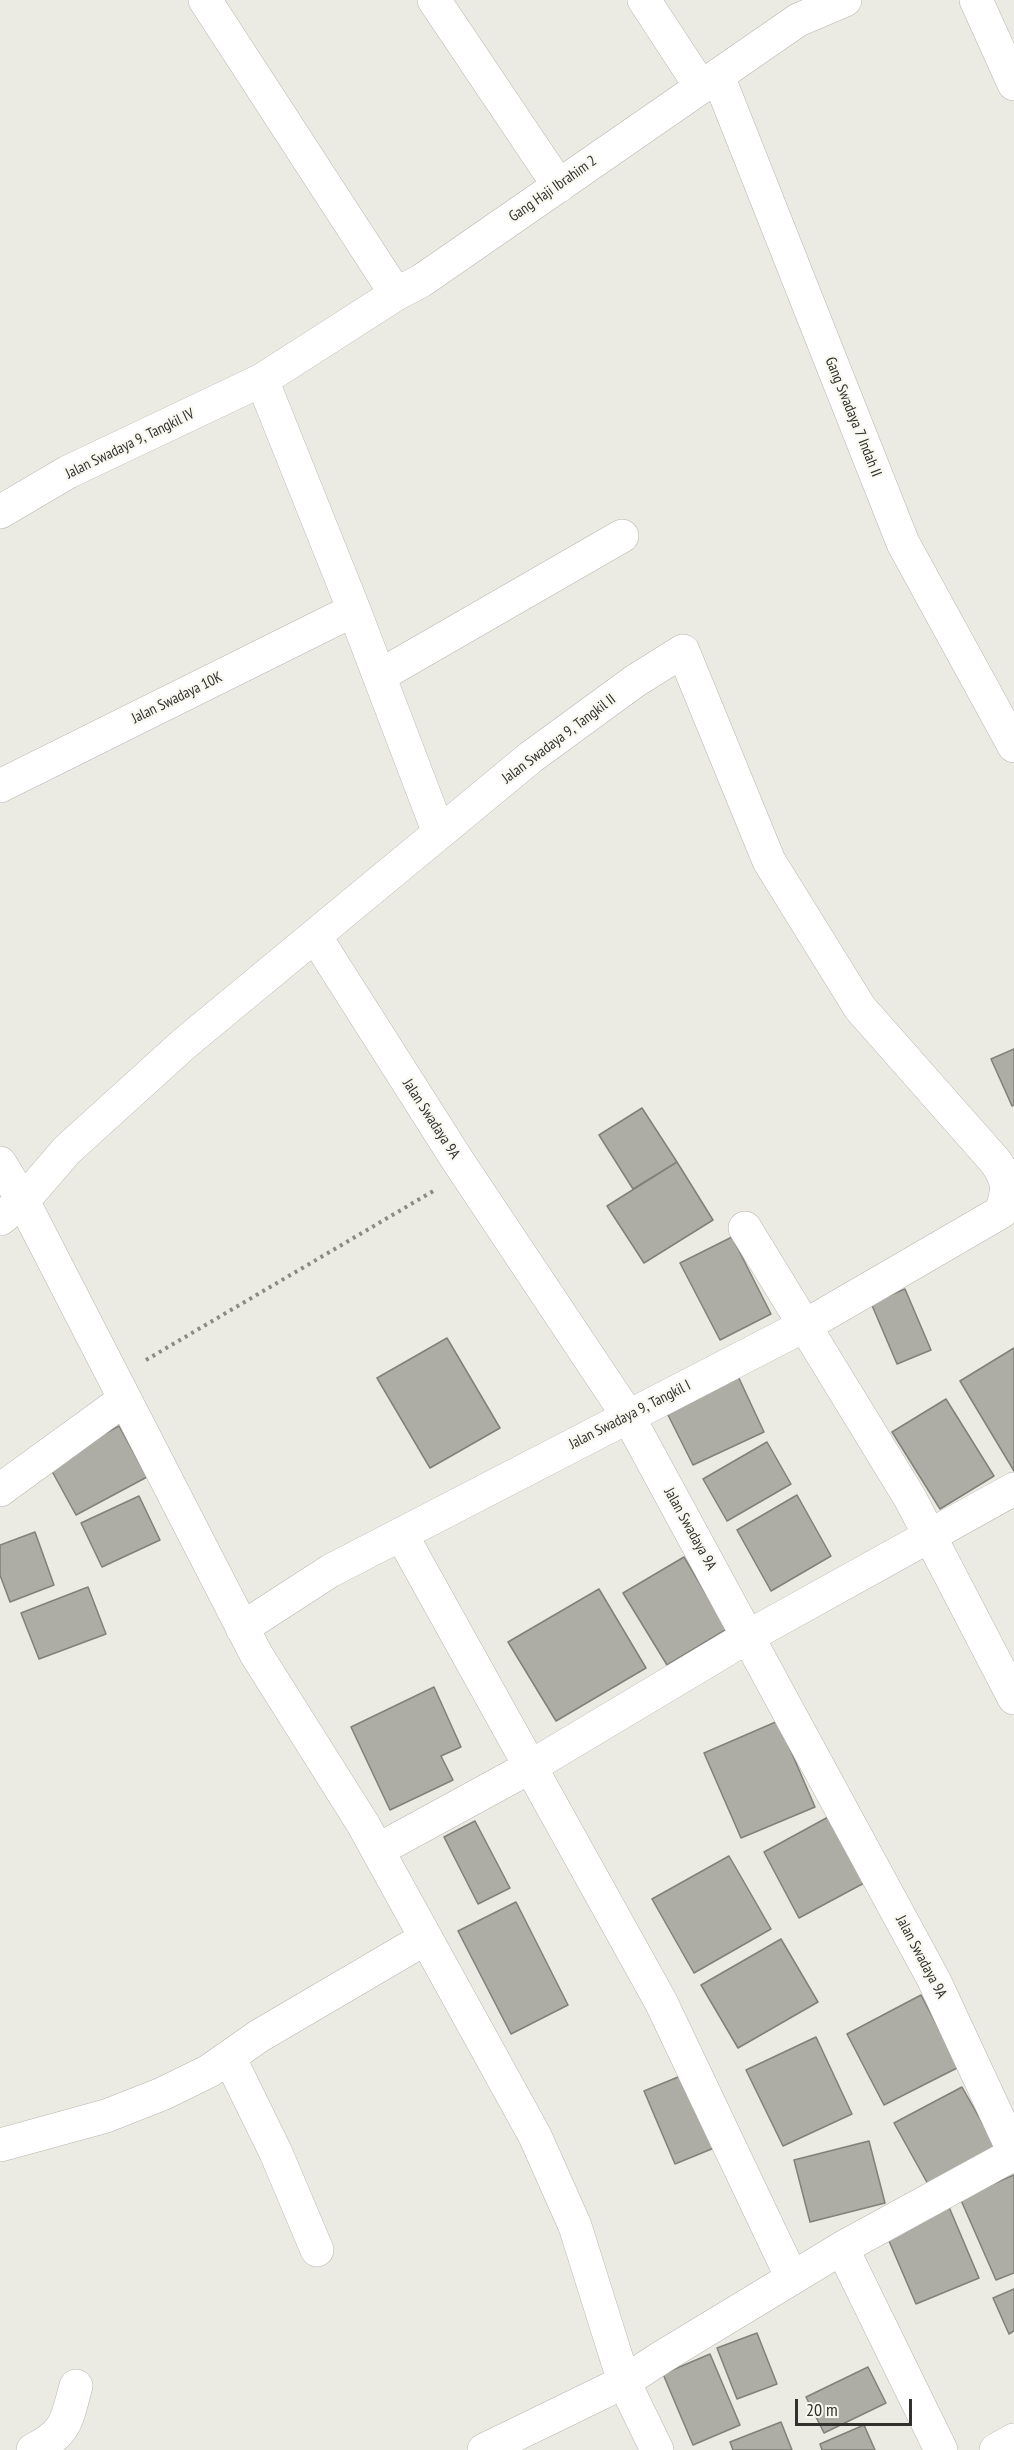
<!DOCTYPE html>
<style>
body{margin:0}
#map{position:relative;width:1014px;height:2450px;overflow:hidden;background:#ebeae3;font-family:"PT Sans Narrow",sans-serif}
canvas{display:block}
.scale{position:absolute;left:795px;top:2399px;width:117px;height:27px;box-sizing:border-box;border:3px solid #31312e;border-top:0;padding-left:8px;font-size:18px;line-height:21px;white-space:nowrap;color:#31312e;-webkit-text-stroke:4px #f8f7f0;paint-order:stroke}
</style>
<div id="map">
<canvas width="1014" height="2450"></canvas>
<div class="scale">20 m</div>
</div>
<script>
const g = document.querySelector('canvas').getContext('2d');
g.lineJoin = 'round';
function fillPath(path, color) { g.fillStyle = color; g.fill(path, 'evenodd'); }
function stroke(path, color, width, dash) { g.strokeStyle = color; g.lineWidth = width; g.lineCap = dash ? 'butt' : 'round'; g.setLineDash(dash || []); g.stroke(path); }
function write(font, color, halo, rows, align = 'center') {
  g.font = font + ' "PT Sans Narrow",sans-serif'; g.lineWidth = 4.5; g.setLineDash([]); g.textBaseline = 'middle'; g.strokeStyle = halo; g.fillStyle = color; for (const [text, x, y, turn = 0] of rows) {
    g.save(); g.translate(x, y); g.rotate((+turn || 0) * Math.PI / 180); g.textAlign = isNaN(turn) ? turn : align; if (halo) g.strokeText(text, 0, 0); g.fillText(text, 0, 0); g.restore();
  }
}
const building = new Path2D(`
 M1014 1049V1105L1012 1106 991 1059Z
 M642 1108 677 1162 633 1189 599 1135Z
 M677 1162 713 1220 644 1263 607 1206Z
 M732 1237 771 1314 720 1340 680 1263Z
 M905 1289 931 1350 897 1364 871 1303Z
 M447 1338 500 1428 430 1468 377 1378Z
 M1014 1348V1471L960 1381Z
 M737 1374 764 1432 693 1465 665 1409Z
 M946 1399 994 1476 940 1509 892 1432Z
 M119 1426 147 1477 76 1515 48 1464Z
 M767 1442 791 1484 727 1521 703 1479Z
 M797 1495 831 1556 771 1591 737 1530Z
 M139 1496 160 1540 102 1567 81 1523Z
 M35 1532 54 1585 10 1602 0 1575V1545Z
 M684 1557 727 1629 667 1665 623 1593Z
 M88 1587 106 1634 39 1659 21 1613Z
 M599 1589 646 1668 556 1721 508 1642Z
 M434 1687 461 1747 441 1756 453 1780 390 1810 351 1727Z
 M778 1721 815 1807 741 1838 704 1753Z
 M830 1816 866 1882 799 1918 764 1852Z
 M475 1821 510 1888 478 1904 444 1837Z
 M729 1856 771 1929 694 1973 652 1899Z
 M516 1902 568 2005 511 2034 458 1931Z
 M781 1939 818 2002 738 2048 701 1985Z
 M921 1995 959 2067 884 2105 847 2034Z
 M816 2037 852 2114 783 2146 746 2070Z
 M683 2075 714 2148 675 2164 644 2091Z
 M962 2087 997 2149 929 2186 894 2123Z
 M869 2141 885 2203 810 2222 794 2160Z
 M1014 2175V2273L996 2280 960 2198Z
 M949 2207 979 2278 916 2304 886 2234Z
 M1014 2289V2331L1009 2334 993 2298Z
 M757 2333 777 2384 737 2399 717 2348Z
 M710 2354 740 2425 693 2445 663 2374Z
 M868 2367 886 2403 824 2433 806 2397Z
 M781 2422 792 2450H733L730 2442Z
 M864 2425 875 2450H822L820 2444Z`);
fillPath(building, '#adaca5');
stroke(building, '#81807a', 1.5);
const minor = new Path2D(`
 M205 0 396 294
 M434 0 559 186
 M644 0 701 87
 M976 0 1014 84
 M718 76 903 543 1014 746
 M262 380 354 610 439 833
 M0 512 68 472 262 380 396 294 421 281 798 20 845 0
 M379 676 622 536
 M0 786 354 610
 M315 936 458 1161 628 1416 934 1980 1014 2152
 M0 1163 23 1201 256 1654 363 1824 535 2136 575 2226 624 2382 657 2450
 M0 1219 23 1201 67 1150 185 1043 531 757 635 681 683 651 769 861 860 1008 995 1161C1009 1181 1009 1189 1001 1212L815 1320 330 1571 242 1628
 M745 1228 910 1498 1014 1698
 M0 1490 125 1399
 M401 1534 661 2002 792 2278
 M378 1850 530 1767 749 1636 1014 1489
 M229 2057 276 2153 317 2250
 M0 2145 106 2116 162 2094 209 2071 259 2036 426 1938
 M842 2248 941 2450
 M33 2450C68 2432 66 2421 76 2386
 M484 2450 624 2382 662 2357 842 2248 1014 2154
 M996 2450 1014 2440`);
stroke(minor, '#b7b6b0', 34);
stroke(new Path2D(`
 M146 1360 435 1190`), '#8b8a85', 4, [3, 4.5]);
stroke(minor, '#fff', 33);
write('15px', '#31312e', '#f8f7f0', [
 ["Gang Haji Ibrahim 2",553,189,-35],
 ["Gang Swadaya 7 Indah II",853,417,68],
 ["Jalan Swadaya 9, Tangkil IV",130,444,-26],
 ["Jalan Swadaya 10K",177,698,-26],
 ["Jalan Swadaya 9, Tangkil II",559,739,-37],
 ["Jalan Swadaya 9A",431,1119,57],
 ["Jalan Swadaya 9, Tangkil I",630,1415,-27],
 ["Jalan Swadaya 9A",690,1529,61],
 ["Jalan Swadaya 9A",921,1957,62]
]);
</script>
